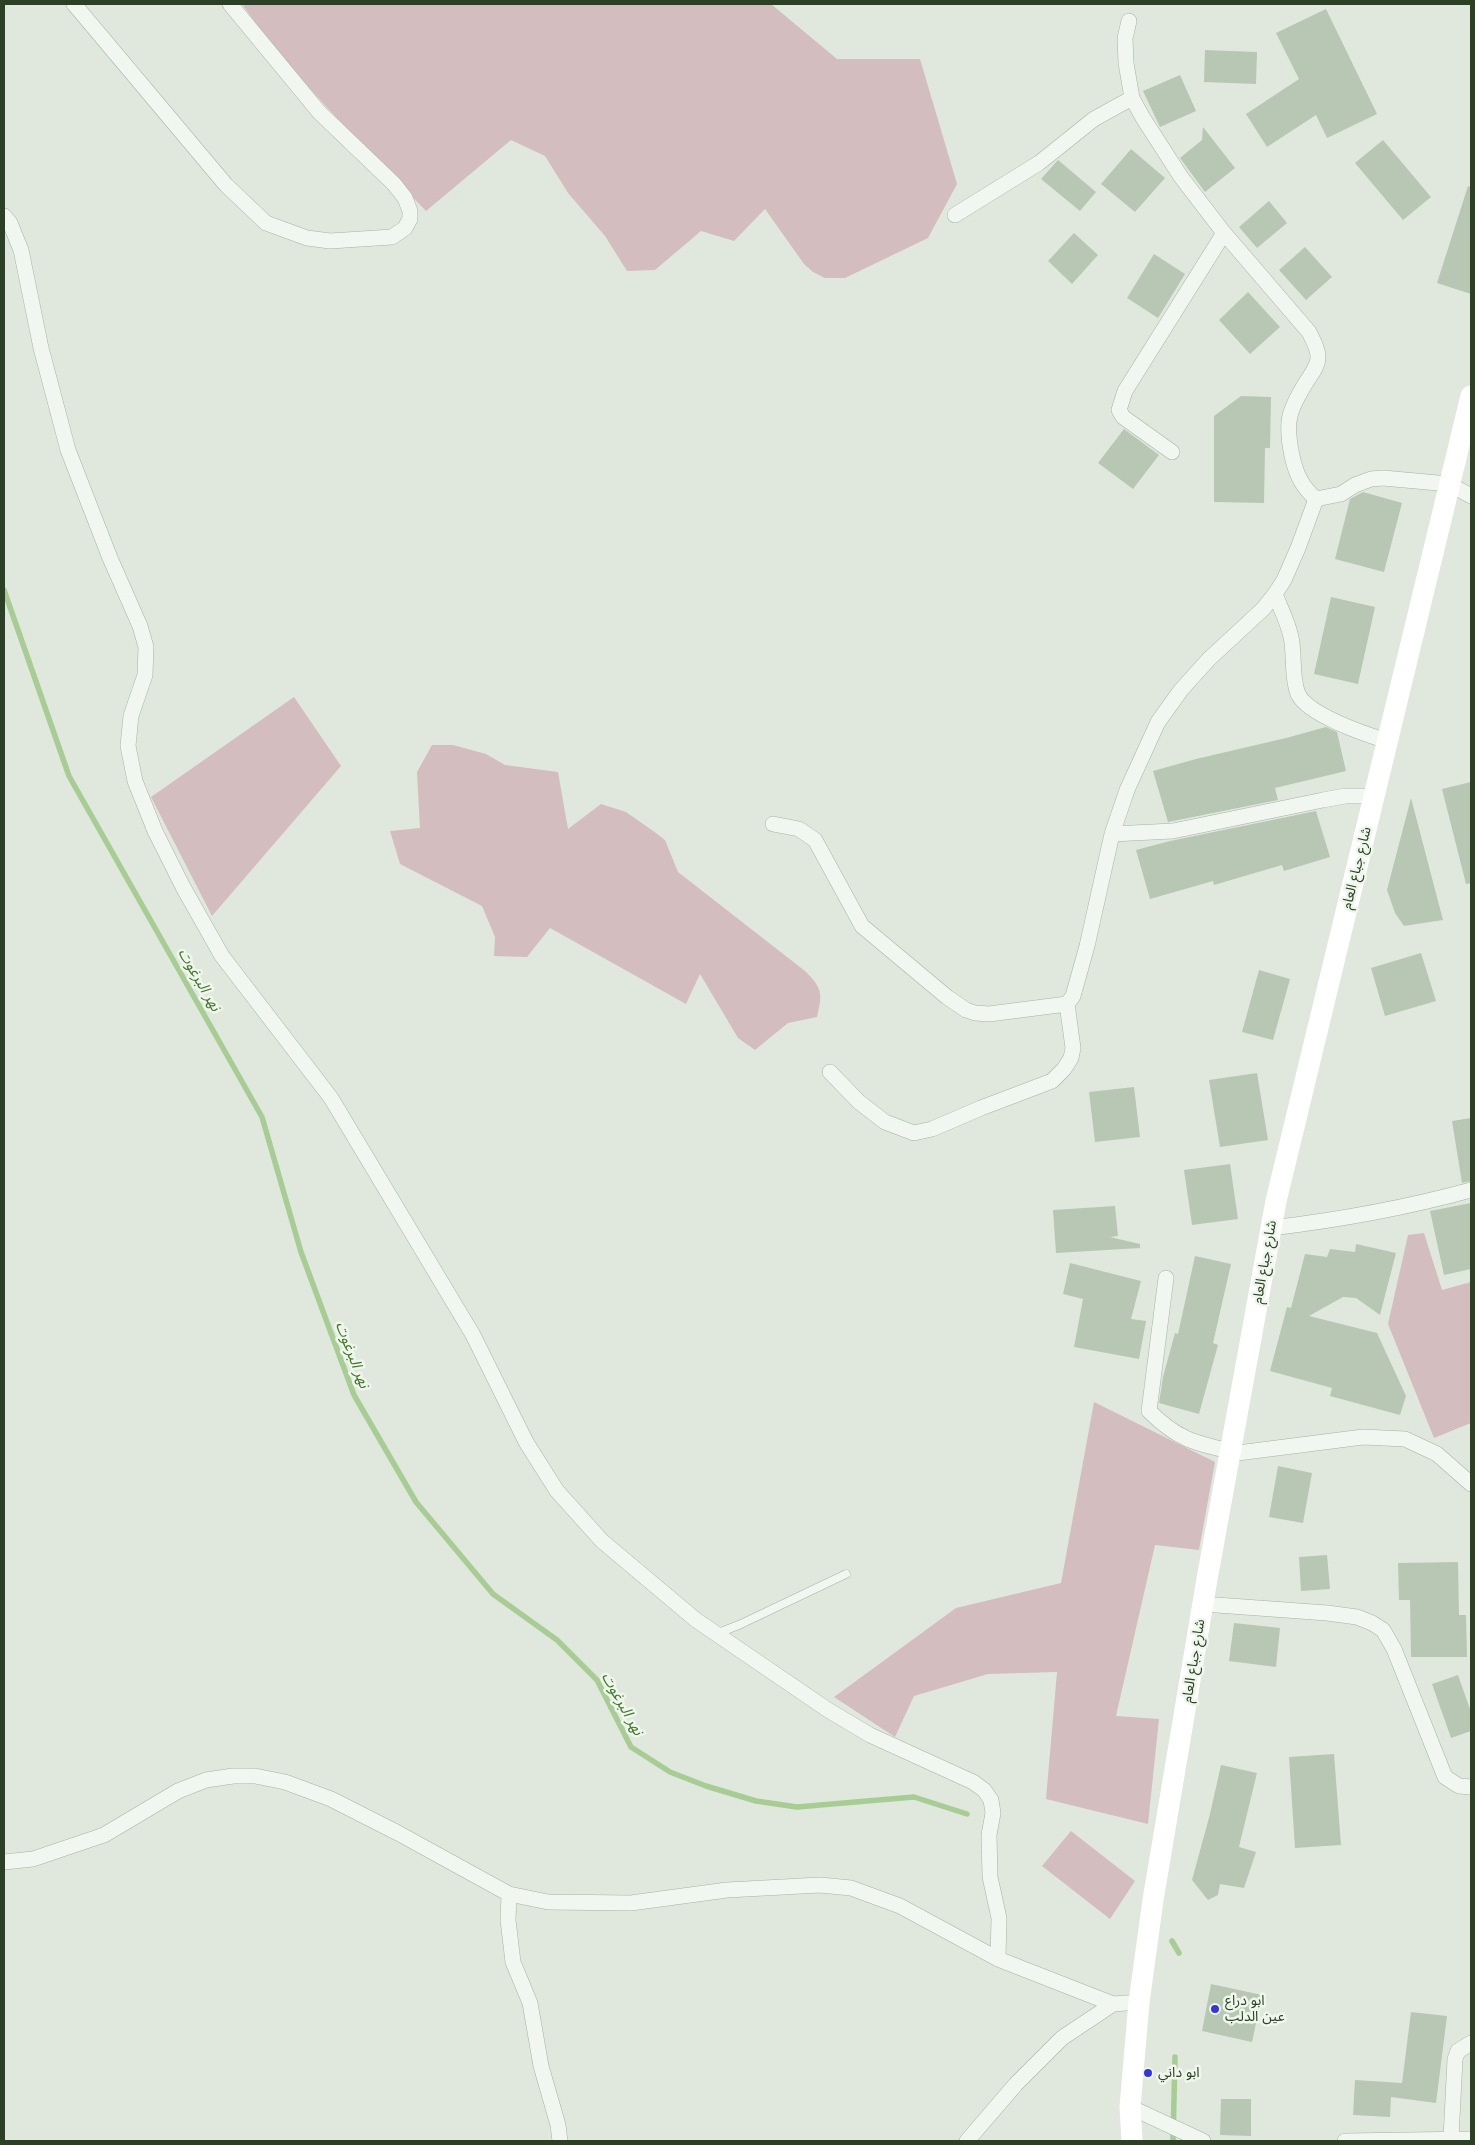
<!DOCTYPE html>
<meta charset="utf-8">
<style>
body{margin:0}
#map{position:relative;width:1475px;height:2145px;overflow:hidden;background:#e0e8dd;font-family:Helvetica,sans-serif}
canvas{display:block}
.frame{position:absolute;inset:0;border:5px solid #2b4025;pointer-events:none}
</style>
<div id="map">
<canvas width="1475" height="2145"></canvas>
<div class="frame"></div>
</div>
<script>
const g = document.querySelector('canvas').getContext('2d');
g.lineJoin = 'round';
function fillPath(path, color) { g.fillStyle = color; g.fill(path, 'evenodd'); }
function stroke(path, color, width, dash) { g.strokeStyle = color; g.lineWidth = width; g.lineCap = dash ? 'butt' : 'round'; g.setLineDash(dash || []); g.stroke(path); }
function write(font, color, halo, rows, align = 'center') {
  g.font = font + ' Helvetica,"Noto Sans Arabic",sans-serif'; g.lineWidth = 5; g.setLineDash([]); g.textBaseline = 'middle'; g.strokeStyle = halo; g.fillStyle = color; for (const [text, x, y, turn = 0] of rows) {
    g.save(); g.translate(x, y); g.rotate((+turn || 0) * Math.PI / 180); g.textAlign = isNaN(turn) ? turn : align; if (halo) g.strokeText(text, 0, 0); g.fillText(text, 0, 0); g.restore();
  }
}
fillPath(new Path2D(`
 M242 4H771L837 59H920L957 184 928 238 845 278H825L813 272 804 264 765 209 734 241 701 231 655 270 627 271 605 236 568 193 545 156 511 140 426 211C362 144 295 79 242 4Z
 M294 697 341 766 212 916 151 797Z
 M432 745H453L486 754 505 765 558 772 568 829 601 804 626 812 656 833 665 840 678 872 805 971C822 988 823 993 817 1017L788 1023 755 1050 738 1038 700 974 686 1004 550 928 527 957 494 956 495 937 482 906 400 864 390 831 420 828 417 772Z
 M1424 1233 1442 1290 1471 1282V1423L1434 1438 1388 1324 1408 1235Z
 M1094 1402 1215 1462 1199 1550 1155 1545 1116 1716 1159 1719 1148 1824 1046 1799 1057 1672 988 1674 914 1696 895 1737 834 1697 956 1608 1061 1583Z
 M1071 1831 1135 1881 1110 1919 1042 1866Z`), '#d3bdbf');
stroke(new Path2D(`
 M4 590 69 776 262 1117 301 1252 354 1395 416 1502 493 1594 557 1640 597 1680 631 1747 670 1772 706 1786 756 1801 797 1807 914 1797 967 1814
 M1172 1941 1179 1953
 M1173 2141 1175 2057`), '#a7cc94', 5.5);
fillPath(new Path2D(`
 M1326 9 1377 114 1327 138 1316 115 1267 147 1246 114 1299 79 1276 33Z
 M1205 50 1257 52 1256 84 1204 82Z
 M1180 75 1196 111 1160 127 1143 91Z
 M1203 127 1235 168 1205 192 1180 158 1202 140Z
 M1383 140 1431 197 1403 220 1355 163Z
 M1131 149 1165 178 1135 212 1101 184Z
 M1058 160 1096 192 1080 211 1041 179Z
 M1468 186 1471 187V294L1437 283Z
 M1269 201 1287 223 1257 248 1239 227Z
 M1074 233 1098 255 1072 284 1048 261Z
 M1305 247 1332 277 1306 300 1279 270Z
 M1154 254 1185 274 1158 318 1127 298Z
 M1248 292 1280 327 1250 354 1219 320Z
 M1241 396 1271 397 1270 448H1265L1264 503 1214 502V416Z
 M1124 429 1159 455 1133 489 1098 463Z
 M1363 492 1402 503 1384 572 1335 559 1350 499Z
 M1331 597 1375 607 1358 684 1314 674Z
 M1326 727 1337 732 1346 771 1275 788 1278 800 1168 822 1153 771 1196 759 1286 738Z
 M1471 782V883L1466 884 1442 789Z
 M1411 798 1443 920 1404 926 1395 913 1387 890Z
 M1316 811 1330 857 1284 871 1282 865 1214 885 1213 881 1150 899 1136 850 1170 841Z
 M1421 953 1436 1001 1385 1016 1371 968Z
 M1259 970 1290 979 1273 1040 1242 1032Z
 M1257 1073 1268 1140 1220 1147 1209 1080Z
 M1134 1087 1140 1137 1095 1142 1089 1092Z
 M1471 1118V1181L1462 1183 1452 1121Z
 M1230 1164 1238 1219 1192 1225 1184 1170Z
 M1471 1203V1269L1444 1275 1430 1211Z
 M1115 1206 1118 1236 1110 1237 1140 1244V1248L1056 1253 1053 1210Z
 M1356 1244 1396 1253 1380 1315 1356 1298 1343 1297 1309 1316 1377 1333 1406 1396 1400 1415 1330 1396 1332 1388 1270 1371 1287 1307 1291 1308 1305 1254 1327 1257 1330 1249 1355 1252Z
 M1195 1256 1231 1264 1213 1343 1218 1345 1199 1414 1159 1403 1163 1377 1175 1333 1178 1334Z
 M1070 1263 1141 1281 1131 1319 1146 1321 1139 1359 1074 1347 1083 1299 1063 1294Z
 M1278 1466 1312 1473 1303 1523 1269 1517Z
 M1327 1555 1330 1589 1301 1591 1299 1557Z
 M1458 1562 1459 1615H1466L1467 1657H1411L1410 1600H1399L1398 1563Z
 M1234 1623 1280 1628 1276 1667 1229 1661Z
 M1458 1675 1471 1712V1731L1451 1738 1432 1684Z
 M1334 1754 1341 1845 1295 1848 1289 1757Z
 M1221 1765 1257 1773 1239 1847 1256 1852 1244 1888 1220 1884 1218 1895 1208 1900 1192 1880 1210 1814Z
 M1211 1984 1262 1995 1252 2042 1202 2031Z
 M1411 2012 1447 2016 1436 2103 1391 2097 1390 2117 1353 2115 1355 2080 1402 2083Z
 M1221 2099H1251V2136L1220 2135Z`), '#b8c6b4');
const lane = new Path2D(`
 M716 1634 741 1624 846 1574`);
const street = new Path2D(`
 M74 4 226 185 266 223 307 238 330 241 392 237 405 228 410 219V211L405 198 394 184 319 112 230 4
 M1129 21 1125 38 1126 63 1132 98 1143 118 1181 177 1224 233 1309 332C1313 340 1318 348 1318 357 1318 366 1312 373 1307 381 1288 411 1285 422 1292 456 1296 474 1302 487 1316 499L1341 494 1355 485 1371 479 1383 478 1449 484 1471 496
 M955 215 1039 163 1094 119 1132 98
 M4 216 10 223 21 250 41 348 68 450 110 558 140 626 146 647 145 675 131 716 128 746 135 781 155 831 183 887 222 956 331 1098 473 1335 526 1442 557 1491 602 1541 696 1620 828 1710 870 1735 973 1782 984 1790 991 1800 993 1813 989 1835 990 1877 999 1918 998 1959
 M1172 452 1123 417 1119 410 1125 391 1224 233
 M1275 594C1280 607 1288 622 1291 637 1295 655 1291 676 1298 694 1308 715 1365 734 1387 741
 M773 824 799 829 815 840 862 926 947 997 966 1010 975 1013 989 1014 1067 1004 1073 996 1087 946 1112 834 1127 790 1158 722 1181 690 1209 659 1263 609 1275 594 1284 580 1298 548 1316 499
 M1112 834 1173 831 1323 800 1345 796H1374
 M830 1072 859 1102 885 1122 914 1133 932 1129 981 1108 1052 1081 1064 1069 1071 1058 1073 1048 1067 1004
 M1271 1228C1339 1220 1405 1208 1471 1190
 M1166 1278 1149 1411C1176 1438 1193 1443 1230 1451
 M1230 1454 1363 1437 1405 1439 1437 1454 1471 1484
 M1203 1604 1327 1613 1357 1617 1372 1623 1383 1630 1394 1649 1445 1777 1459 1786 1471 1787
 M4 1862 33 1859 104 1835 178 1791 206 1780 233 1776H255L285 1782 331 1799 398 1833 509 1894 548 1902 631 1903 727 1890 820 1885 851 1888 900 1906 998 1959 1113 2004 1139 2002
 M509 1894 508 1920 513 1962 530 2003 541 2066 558 2125 560 2141
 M1130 2107 1203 2141
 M1451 2138 1455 2059 1458 2051 1471 2043
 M967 2141 1016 2084 1062 2038 1113 2004
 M1345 2141 1471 2139`);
stroke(lane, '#a6b2a2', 9);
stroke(street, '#a6b2a2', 16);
stroke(lane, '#f1f6f0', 8);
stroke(street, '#f1f6f0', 15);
stroke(new Path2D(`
 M1132 2141 1130 2107 1139 2002 1153 1900 1207 1579 1276 1201 1471 396`), '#fff', 21);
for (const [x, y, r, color] of [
 [1215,2009,5,"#3635da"],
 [1148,2073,5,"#3635da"]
]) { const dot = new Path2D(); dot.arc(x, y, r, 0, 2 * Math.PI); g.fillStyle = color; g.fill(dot); stroke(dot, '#eff6ec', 2); }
write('14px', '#2b4025', '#eff6ec', [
 ["شارع جباع العام",1357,868,-76],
 ["شارع جباع العام",1265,1262,-80],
 ["شارع جباع العام",1194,1661,-81]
]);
write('14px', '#2b4025', '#eff6ec', [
 ["ابو دراع",1225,2001],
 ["عين الدلب",1225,2017],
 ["ابو داني",1158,2073]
], 'left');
write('italic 15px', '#42782c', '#eff6ec', [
 ["نهر البرغوت",199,980,60],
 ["نهر البرغوت",352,1355,69],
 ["نهر البرغوت",622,1704,61]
]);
</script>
